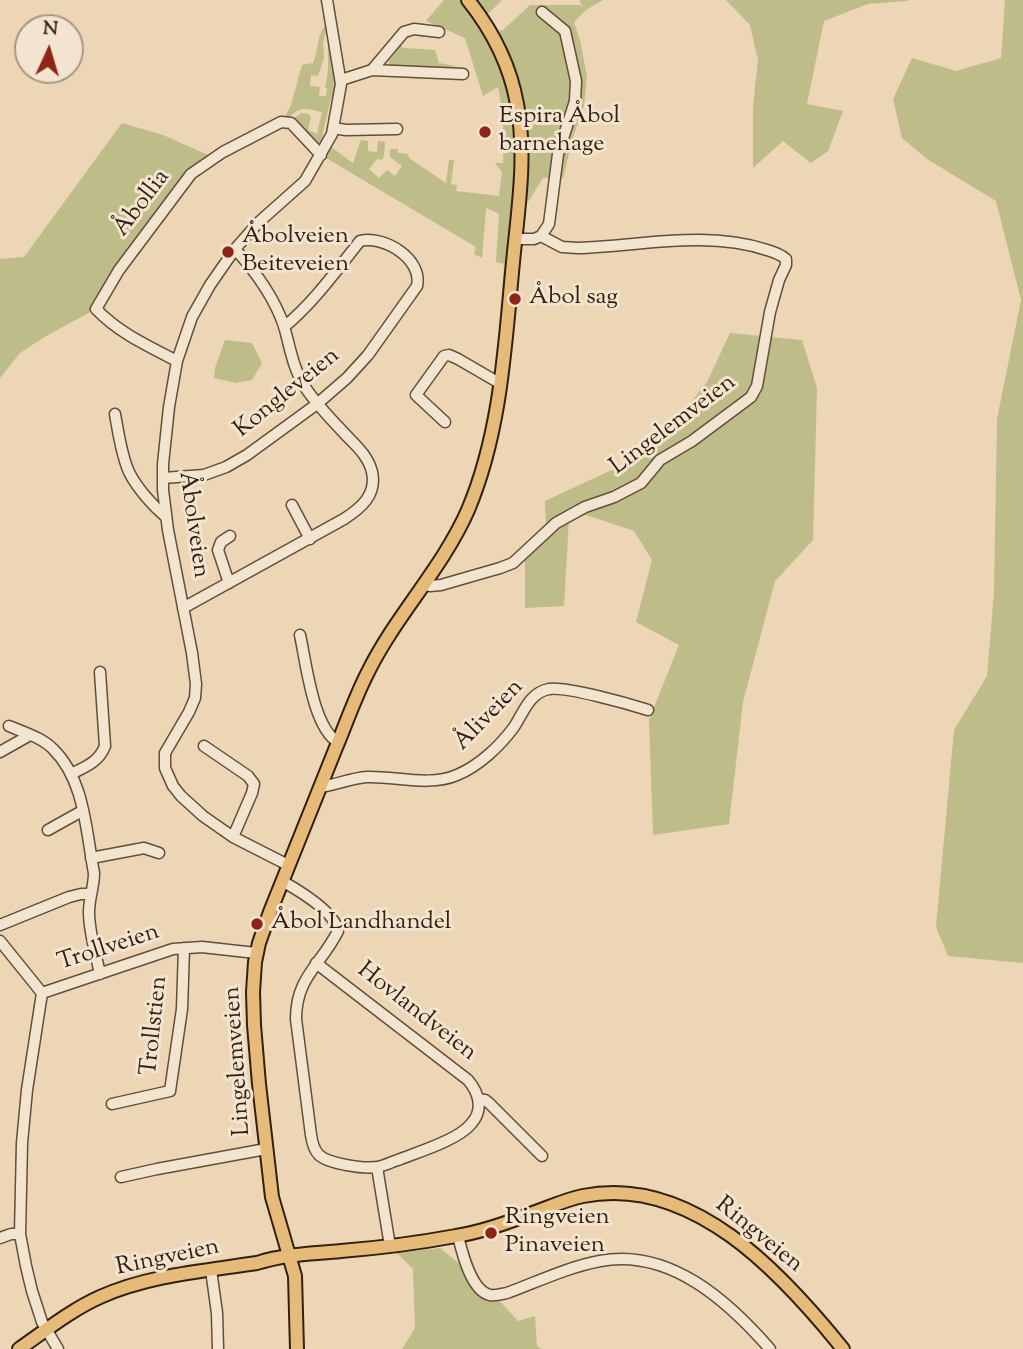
<!DOCTYPE html>
<meta charset="utf-8">
<style>
body{margin:0}
#map{position:relative;width:1023px;height:1349px;overflow:hidden;background:#ecd6b5;font-family:"Sorts Mill Goudy",serif}
canvas{display:block}
.north{position:absolute;left:14px;top:14px;width:70px;height:70px;box-sizing:border-box;background:#f3e4cf;border:2px solid #a79683;border-radius:50%;rotate:4deg;font-size:19px;font-weight:700;line-height:28px;text-align:center;color:#342011}
.north::after{content:'';display:block;margin:auto;width:24px;height:32px;background:#8f2418;clip-path:polygon(50% 0,100% 100%,50% 72%,0 100%)}
</style>
<div id="map">
<canvas width="1023" height="1349"></canvas>
<div class="north">N</div>
</div>
<script>
const g = document.querySelector('canvas').getContext('2d');
g.lineJoin = 'round';
function fillPath(path, color) { g.fillStyle = color; g.fill(path, 'evenodd'); }
function stroke(path, color, width, dash) { g.strokeStyle = color; g.lineWidth = width; g.lineCap = dash ? 'butt' : 'round'; g.setLineDash(dash || []); g.stroke(path); }
function write(font, color, halo, rows, align = 'center') {
  g.font = font + ' "Sorts Mill Goudy",serif'; g.lineWidth = 6; g.setLineDash([]); g.textBaseline = 'middle'; g.strokeStyle = halo; g.fillStyle = color; for (const [text, x, y, turn = 0] of rows) {
    g.save(); g.translate(x, y); g.rotate((+turn || 0) * Math.PI / 180); g.textAlign = isNaN(turn) ? turn : align; if (halo) g.strokeText(text, 0, 0); g.fillText(text, 0, 0); g.restore();
  }
}
fillPath(new Path2D(`
 M444 0H468L491 32 503 30 530 5H581L584 8 579 0H603L586 10 574 22 581 44 587 77 584 106 574 134 563 178H543L528 202 518 206 508 317 500 316 504 264 496 262 499 216 498 213 486 208 482 258 474 254 476 247 321 155 327 144 353 163 361 140 368 141V151L377 152 378 141 385 142 384 156 382 160 377 159 369 169 379 178 387 170 395 176 402 166 390 157V149H398V153L408 154 409 158 446 183 449 160H454L451 184 457 185 456 191 499 196 502 172 495 163H503C504 138 504 113 498 87L483 96 465 38 426 21Z
 M475 0H502L489 13 486 14Z
 M726 0H908L907 1 868 4 824 21 807 104 843 111 828 151 811 163 783 141 753 168V106L758 60 750 25Z
 M1005 0H1023V963L948 956 936 927 954 730 987 676 994 592 997 419 1021 300 996 201 927 159 902 138 893 99 912 58 956 71 1001 58Z
 M325 27 326 32 323 42 324 58 318 76 311 75 310 86 320 87 319 96H326L327 88H325L328 70V41L334 74V98H331L321 141 316 145 296 125 293 119 301 113 309 114 311 117 308 130 317 134 322 112C306 108 301 106 288 118L285 116 291 105 302 65 313 63C318 51 317 39 323 28Z
 M400 44 403 48 435 50 439 63 455 66 454 70 390 66 388 62 395 54Z
 M122 123 163 135 215 158 191 175 96 309 46 336 20 353 0 378V259L24 257Z
 M730 333 802 340 817 388 813 540 775 581 743 702 729 824 653 835 649 720 679 645 636 622 652 560 634 531 586 515 569 518 564 606 525 608V544L546 527 545 501 627 463 663 437 707 382Z
 M225 340 252 343 262 363 252 380 236 383 214 378 215 368Z
 M440 1248 470 1272 473 1279 495 1296 518 1321 535 1316 537 1346 542 1349H402L415 1328 413 1269 397 1253Z`), '#bebc89');
const minor = new Path2D(`
 M372 70 404 32 414 29 439 32
 M341 80 372 70 463 74
 M333 128 346 130 397 129
 M515 239H534L541 236 549 224 558 154 575 101 576 81 565 31 542 12
 M177 361C148 346 119 333 96 309L119 270 191 174 223 152 281 122 291 123 321 155
 M115 414C118 431 122 459 130 474 138 489 153 506 166 517
 M445 422 416 395 444 356 449 355 458 359 501 384
 M163 478 204 475 226 467 247 455 317 404 347 378 368 355 417 286C423 259 384 235 360 241 336 271 314 302 284 327
 M292 505 310 539
 M229 583 218 550 221 542 230 536
 M425 584 430 586 441 585 500 568 513 563 556 523 585 507 614 497 641 483 660 460 692 441 739 406 751 397 757 386 770 312 779 280 786 265V259C780 254 774 252 767 250 706 230 640 246 578 248L562 247 541 236
 M183 608 344 519C361 508 377 495 372 472 368 455 355 445 344 433 330 418 316 404 305 387 293 369 290 347 284 326 274 297 255 271 235 249
 M300 635C306 662 313 728 338 742
 M9 726C23 732 43 738 53 749 85 780 86 832 94 873 94 887 89 898 89 912 89 933 96 954 100 974
 M204 746 248 776 254 784 252 793 233 837
 M0 752 30 735
 M71 774C85 767 99 762 105 746L100 672
 M320 787C336 785 351 778 367 777 396 776 429 787 457 775 479 766 500 746 514 727 524 712 529 693 549 689 566 686 629 704 648 710
 M48 830 82 811
 M91 858 144 848 159 853
 M288 865 233 837 203 816 181 796 173 786 165 768V753L189 712 195 698 196 684 192 653 168 530 163 490V464L169 407 177 361 192 317 210 285 235 249 259 222 305 181 332 134 341 84 327 0
 M282 881C298 890 335 912 338 931 321 965 296 977 296 1019L311 1135C312 1142 314 1150 319 1155 329 1164 364 1169 377 1167 384 1166 391 1162 398 1160 418 1152 458 1140 471 1124 484 1110 479 1093 468 1080L316 963
 M0 925 69 897 81 894H91
 M0 941 42 993 173 949 202 947 256 953
 M42 993 27 1090 22 1143 20 1234 26 1266 32 1291 42 1322 58 1349
 M478 1099 485 1100 489 1103 542 1156
 M112 1104 170 1091 182 1009 184 948
 M377 1167 390 1246
 M121 1177 157 1169 266 1149
 M458 1236C462 1252 471 1291 490 1295 496 1296 502 1294 507 1293 537 1282 568 1267 600 1261 670 1248 728 1301 770 1349
 M0 1238 11 1234H20
 M211 1270 217 1313 218 1349`);
const major = new Path2D(`
 M19 1349C45 1331 71 1310 100 1297 149 1275 205 1271 257 1263 285 1254 312 1254 341 1251 379 1248 418 1243 456 1236 481 1232 504 1224 527 1215 546 1209 563 1200 583 1196 691 1174 782 1273 843 1349
 M297 1349 295 1276 272 1197 259 1084 254 1025 253 992 255 962 259 943 270 912C292 858 313 804 335 750 346 724 355 697 368 672 396 615 442 569 468 510 501 432 505 345 513 262 518 210 527 155 517 104 510 65 492 30 468 0`);
stroke(minor, '#624e3a', 13);
stroke(major, '#342011', 16);
stroke(minor, '#f3e4cf', 10);
stroke(major, '#e6bb7a', 12);
for (const [x, y, r, color] of [
 [485,132,7,"#8f2418"],
 [228,252,7,"#8f2418"],
 [515,299,7,"#8f2418"],
 [257,924,7,"#8f2418"],
 [491,1233,7,"#8f2418"]
]) { const dot = new Path2D(); dot.arc(x, y, r, 0, 2 * Math.PI); g.fillStyle = color; g.fill(dot); stroke(dot, '#f3e4cf', 2.5); }
write('24px', '#342011', '#f3e4cf', [
 ["Espira Åbol",499,118],
 ["barnehage",499,146],
 ["Åbolveien",242,238],
 ["Beiteveien",242,266],
 ["Åbol sag",529,299],
 ["Åbol Landhandel",271,924],
 ["Ringveien",505,1219],
 ["Pinaveien",505,1247]
], 'left');
write('24px', '#342011', '#f3e4cf', [
 ["Åbollia",143,204,-53],
 ["Kongleveien",288,394,-39],
 ["Lingelemveien",674,426,-37],
 ["Åbolveien",192,525,82],
 ["Åliveien",490,716,-46],
 ["Trollveien",109,949,-18],
 ["Hovlandveien",416,1013,38],
 ["Trollstien",156,1026,-84],
 ["Lingelemveien",239,1061,-94],
 ["Ringveien",758,1236,39],
 ["Ringveien",168,1259,-12]
]);
</script>
